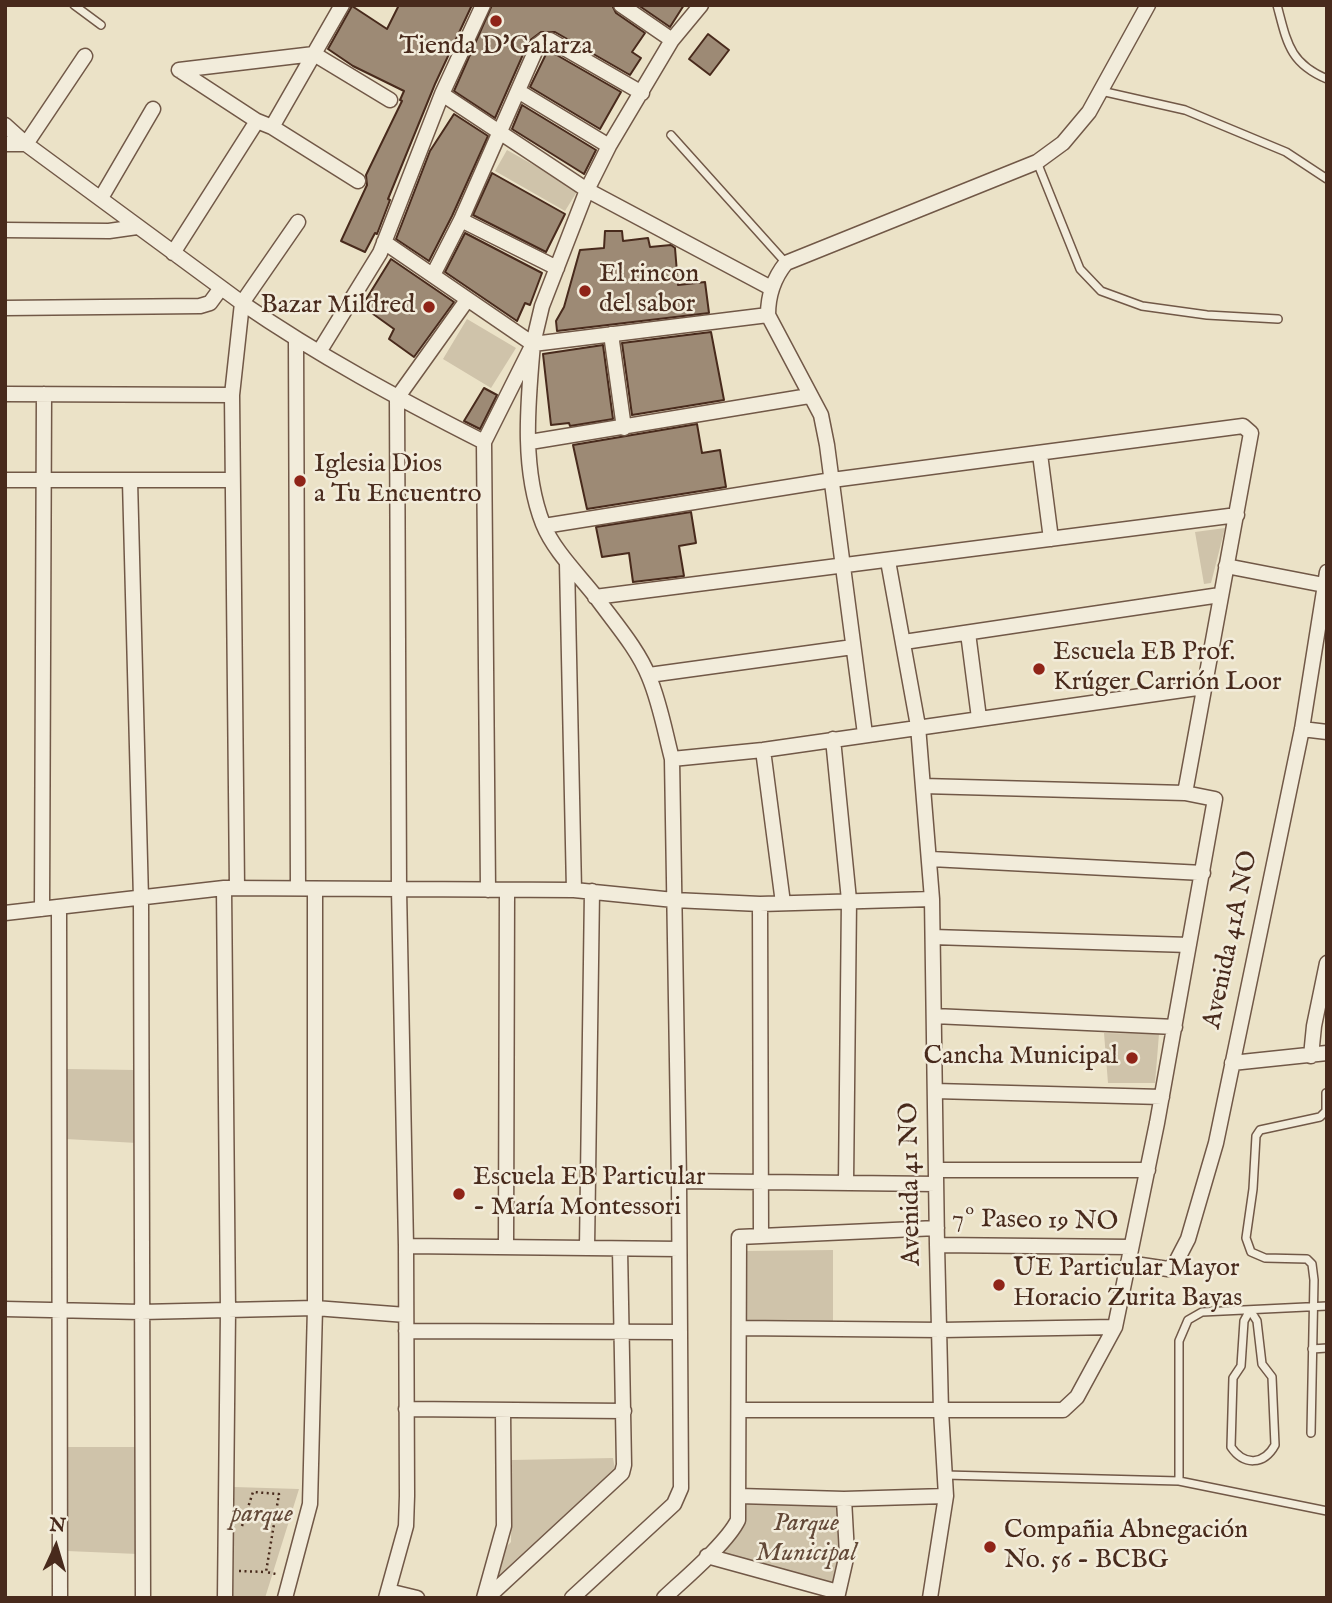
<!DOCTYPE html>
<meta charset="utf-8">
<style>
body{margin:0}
#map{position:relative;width:1332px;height:1603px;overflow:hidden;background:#ebe2c7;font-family:"IM FELL English",serif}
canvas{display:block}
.frame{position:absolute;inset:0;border:7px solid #482a1c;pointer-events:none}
.north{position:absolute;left:21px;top:1512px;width:70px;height:70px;-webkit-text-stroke:5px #f2ecdb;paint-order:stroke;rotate:4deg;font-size:19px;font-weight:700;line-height:28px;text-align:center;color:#482a1c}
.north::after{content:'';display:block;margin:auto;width:24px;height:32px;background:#482a1c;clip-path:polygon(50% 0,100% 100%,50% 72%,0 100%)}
</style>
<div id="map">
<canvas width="1332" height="1603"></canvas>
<div class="frame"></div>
<div class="north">N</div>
</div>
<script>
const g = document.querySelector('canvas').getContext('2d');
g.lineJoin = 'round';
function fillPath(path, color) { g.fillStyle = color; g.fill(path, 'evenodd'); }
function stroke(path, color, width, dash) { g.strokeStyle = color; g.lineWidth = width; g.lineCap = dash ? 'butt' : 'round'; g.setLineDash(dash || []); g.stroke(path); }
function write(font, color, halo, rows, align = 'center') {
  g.font = font + ' "IM FELL English",serif'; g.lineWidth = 5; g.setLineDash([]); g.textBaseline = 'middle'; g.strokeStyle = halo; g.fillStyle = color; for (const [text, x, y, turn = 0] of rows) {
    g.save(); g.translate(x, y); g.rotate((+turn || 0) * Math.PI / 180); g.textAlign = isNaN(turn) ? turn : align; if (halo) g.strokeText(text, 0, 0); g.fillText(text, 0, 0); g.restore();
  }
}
fillPath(new Path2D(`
 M507 150 578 190 565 211 495 171Z
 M467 319 516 348 491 388 443 359Z
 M1225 528 1211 583 1204 584 1195 532Z
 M1104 1033 1159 1034 1155 1083H1108Z
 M67 1069 136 1070 137 1143 66 1139Z
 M833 1250V1323H746V1251Z
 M66 1447H136L138 1554 67 1551Z
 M613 1458 616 1474 495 1586 501 1552 511 1542 512 1460Z
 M234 1487 299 1489 265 1598H233Z
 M743 1501 839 1503 843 1551 835 1584 715 1554Z`), '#cfc3aa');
const building = new Path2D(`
 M399 5H472L435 84 388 199 390 200 377 234 375 233 365 252 341 241 367 185 366 175 402 101 400 100 404 91 353 66 328 49 352 6 387 29Z
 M492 5H612L616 13 645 33 632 52 641 58 630 75 555 32H541L529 41 495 118 454 91Z
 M638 5H684L670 27Z
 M708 34 729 50 710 75 689 59Z
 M548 50 621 92 600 129 530 87Z
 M522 105 596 150 584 174 512 129Z
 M454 114 488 136 452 216 429 261 396 239 430 151Z
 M492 173 565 214 546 252 473 215Z
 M605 231H622L623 241 648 238 650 247 671 245 675 248 678 285 705 282 709 313 557 331 556 321 564 307 580 250 604 248Z
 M465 233 542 273 530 305 525 303 517 321 445 272Z
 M391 259 454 302 414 357 389 339 394 329 362 306Z
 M711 332 724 400 632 415 622 343Z
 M603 345 613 419 570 426 569 423 551 425 543 354Z
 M484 388 497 395 480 429 464 421Z
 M697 424 702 453 720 450 726 487 587 509 573 445Z
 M691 512 696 543 679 546 684 576 633 582 629 553 602 557 596 527Z`);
fillPath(building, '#9d8a75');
stroke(building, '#482a1c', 2);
const lane = new Path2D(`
 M74 5 101 25
 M1277 5C1287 42 1289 63 1327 79
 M1101 91 1185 110 1286 152 1327 179
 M671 135 786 263
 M1037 162 1080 269 1101 291 1142 306 1207 315 1278 319
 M1250 1310 1257 1321 1262 1364 1272 1377 1275 1445C1264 1465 1244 1466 1231 1447L1233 1378 1241 1366 1244 1321Z
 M1312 1349 1327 1348
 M1311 1433 1314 1280 1312 1264 1307 1259 1265 1258 1251 1252 1246 1238 1253 1189 1256 1136 1260 1130 1320 1117 1326 1111V1093
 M945 1475 1179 1481 1327 1511
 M1179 1481V1341L1188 1320 1202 1312 1327 1306`);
const street = new Path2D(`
 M621 5 672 40
 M179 70 314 54 390 100
 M179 70 257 121 272 127 358 181
 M518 91 609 146
 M442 94 587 190 771 288
 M5 125 26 144 242 303 232 395 237 888
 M272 127 342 5
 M5 144H26L85 56
 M101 198 153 109
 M461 220 557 268
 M298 222 242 303C319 356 401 400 484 442
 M5 230 109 231 137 227
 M384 242 533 344 768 315
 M173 253 257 121
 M433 275 461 220 538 45 543 41 550 40 642 93
 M5 308 200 306 210 303 221 288
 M611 334 624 428
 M296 340 298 888
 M533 344C528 402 521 468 543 524 554 551 578 574 596 597 614 622 638 649 649 677 660 703 665 732 672 759L679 1181 681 1488 674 1504 572 1598
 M319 352 380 253 442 94 483 5
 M5 394 232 395
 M530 442 809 396
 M1040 454 1051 539
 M5 480H232
 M130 481 141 899 143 1598
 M544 526 832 480 1243 426 1251 433 1185 793
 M888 561 918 726 932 899 937 1245 941 1411 946 1496 930 1598
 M567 563 574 890
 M1226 566 1324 585
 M595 597 1237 515
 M968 633 979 718
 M904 642 1220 595
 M649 675 853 647
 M1302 729 1327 732
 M865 734 827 445 821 415 768 315C768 295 773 279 786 263L1037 162 1063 143 1089 112 1148 5
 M833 739 849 900 846 1183
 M763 750 783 903
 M672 759 763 750 1204 687
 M931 859 1203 873
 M224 888 228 1311 225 1598
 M488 890 484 442 533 344 542 306 587 190 609 146 672 40 701 5
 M760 904 761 1236
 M59 907 60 1598
 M42 909 44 394
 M5 913 224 888 574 890 674 900 760 904 932 899
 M933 937 1189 945
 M934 1016 1175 1027
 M1311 1056 1314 1026 1327 963
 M1232 1063 1327 1053
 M935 1091 1162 1097
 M936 1170H1148
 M679 1181 936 1184
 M937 1245 1131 1247
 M406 1246 679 1249
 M506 1247 507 890
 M587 1248 592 891
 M1128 1263 1168 1269 1175 1264 1188 1239 1216 1143 1302 729 1327 572
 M5 1309 141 1312 315 1308 406 1315
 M739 1328 941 1330 1115 1327
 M406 1331 679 1332
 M406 1409 624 1411
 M739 1410H1063L1077 1397 1115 1327 1157 1123 1215 799 1185 793 923 786
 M739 1496 844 1499 946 1496
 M707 1556 838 1592
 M388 1591 417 1598
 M285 1598 310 1504 315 1308V889
 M386 1598 406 1526 407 1496 406 1246 399 889 397 398 467 300
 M484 1598 504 1526 503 1410
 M487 1598 622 1473 624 1465 620 1249
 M664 1598C684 1579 727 1543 738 1520L739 1237 937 1228
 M837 1598 847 1554 844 1499`);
stroke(lane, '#715847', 10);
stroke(street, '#715847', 17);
stroke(new Path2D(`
 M242 1526 253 1492 279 1494 266 1572 276 1574
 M239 1571 266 1572`), '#482a1c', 2.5, [2, 3.5]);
stroke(lane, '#f2ecdb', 7);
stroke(street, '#f2ecdb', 14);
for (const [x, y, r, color] of [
 [496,21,7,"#8f2418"],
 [585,291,7,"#8f2418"],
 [429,307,7,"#8f2418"],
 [300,481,7,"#8f2418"],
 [1039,669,7,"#8f2418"],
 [1132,1058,7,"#8f2418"],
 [459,1194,7,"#8f2418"],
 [999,1285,7,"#8f2418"],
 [990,1547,7,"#8f2418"]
]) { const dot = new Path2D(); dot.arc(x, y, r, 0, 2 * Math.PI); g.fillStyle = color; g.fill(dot); stroke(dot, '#f2ecdb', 2.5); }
write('26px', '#482a1c', '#f2ecdb', [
 ["Tienda D'Galarza",496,48,"center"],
 ["El rincon",599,276],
 ["del sabor",599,306],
 ["Bazar Mildred",415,307,"right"],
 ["Iglesia Dios",314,466],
 ["a Tu Encuentro",314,496],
 ["Escuela EB Prof.",1053,654],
 ["Krúger Carrión Loor",1053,684],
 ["Cancha Municipal",1118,1058,"right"],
 ["Escuela EB Particular",473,1179],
 ["- María Montessori",473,1209],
 ["UE Particular Mayor",1013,1270],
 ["Horacio Zurita Bayas",1013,1300],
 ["Compañia Abnegación",1004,1532],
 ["No. 56 - BCBG",1004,1562]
], 'left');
write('26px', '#482a1c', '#f2ecdb', [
 ["Avenida 41A NO",1232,940,-78],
 ["Avenida 41 NO",912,1184,-91],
 ["7º Paseo 19 NO",1035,1222,1]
]);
write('italic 26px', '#634938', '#f2ecdb', [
 ["parque",262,1516],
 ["Parque",806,1525],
 ["Municipal",806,1555]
]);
</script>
